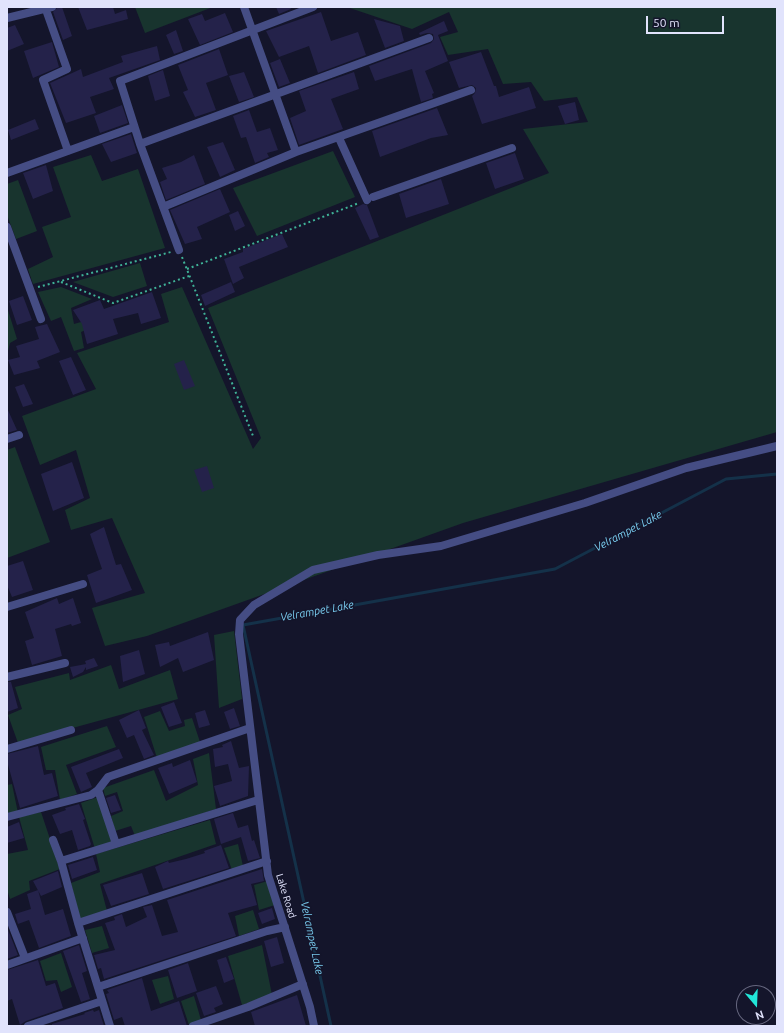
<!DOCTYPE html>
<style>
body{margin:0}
#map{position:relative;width:784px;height:1033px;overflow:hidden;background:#14152b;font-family:Ubuntu,sans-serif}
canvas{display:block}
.frame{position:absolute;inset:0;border:8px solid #e1e3fc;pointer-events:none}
.north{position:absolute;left:736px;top:985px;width:40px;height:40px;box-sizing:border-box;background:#14152b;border:1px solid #66677f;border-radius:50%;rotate:161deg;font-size:11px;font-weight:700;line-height:16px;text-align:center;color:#e1e3fc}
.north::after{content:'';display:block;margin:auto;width:14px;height:18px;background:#22e7d9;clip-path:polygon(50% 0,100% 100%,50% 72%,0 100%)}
.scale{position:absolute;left:646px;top:16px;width:78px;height:18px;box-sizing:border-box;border:2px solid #e1e3fc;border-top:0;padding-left:5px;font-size:12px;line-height:14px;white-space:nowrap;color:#e1e3fc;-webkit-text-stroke:3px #14152b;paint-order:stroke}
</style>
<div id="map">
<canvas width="784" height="1033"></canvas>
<div class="frame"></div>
<div class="north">N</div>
<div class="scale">50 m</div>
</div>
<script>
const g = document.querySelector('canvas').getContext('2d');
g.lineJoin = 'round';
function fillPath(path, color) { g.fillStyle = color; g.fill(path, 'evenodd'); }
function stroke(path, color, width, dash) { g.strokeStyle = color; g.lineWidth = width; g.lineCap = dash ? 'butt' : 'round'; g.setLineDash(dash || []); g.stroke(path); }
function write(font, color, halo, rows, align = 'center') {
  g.font = font + ' Ubuntu,sans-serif'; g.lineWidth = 3; g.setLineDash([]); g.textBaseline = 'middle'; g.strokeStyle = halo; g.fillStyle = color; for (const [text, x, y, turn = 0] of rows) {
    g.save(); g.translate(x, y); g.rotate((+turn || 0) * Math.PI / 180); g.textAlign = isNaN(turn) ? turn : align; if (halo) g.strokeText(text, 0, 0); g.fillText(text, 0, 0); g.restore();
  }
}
fillPath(new Path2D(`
 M135 7H213L145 33Z
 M347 7H777V432L463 523 147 636 105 646 92 608 145 593 112 518 71 530 65 510 90 498 76 450 40 465 22 416 96 389 77 353 169 322 161 294 182 287 253 449 261 438 208 308 549 173 523 129 588 122 577 97 544 101 531 82 503 84 488 49 448 55 440 37 458 32 449 12 412 29Z
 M333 151 355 197 257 236 233 188Z
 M91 155 102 181 138 169 165 248 33 284 28 269 53 257 42 227 71 217 53 167Z
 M18 180 37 231 16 239 7 215V184Z
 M140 263 147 286 113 297 73 282Z
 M61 287 92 299 71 308 74 324 102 316V323L81 332 84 348 74 351 61 317 51 321 38 292Z
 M7 307 17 339 10 343 7 355Z
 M15 447 50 542 7 558V450Z
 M234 631 242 699 219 708 214 635Z
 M111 665 119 689 170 670 178 699 18 743 8 715 22 709 15 687 69 673 70 680Z
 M160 711 169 731 185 726 184 720 192 718 200 742 157 758 144 717Z
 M107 726 116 747 66 765 77 794 60 800 55 770H46L41 747Z
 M209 753 216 809 135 836 131 826 115 831 111 816 123 811 117 792 105 796 103 788 154 770 166 801 198 785 193 759Z
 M12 784 18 813 7 815V785Z
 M98 797 113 842 95 849 81 803Z
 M41 812 60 869 29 881 30 890 10 899 7 889V854L28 850 19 817Z
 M210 820 216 844 100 884 107 911 80 919 71 883 100 872 96 854Z
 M238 844 243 866 232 870 224 848Z
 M268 881 275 905 259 910 254 885Z
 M253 910 259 929 239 936 235 916Z
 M102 926 109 948 92 953 85 930Z
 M262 945 272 995 242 1005 228 956Z
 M61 953 72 987 61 992 57 980 46 981 40 961Z
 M168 976 174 999 160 1004 152 980Z
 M194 996 201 1020 189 1025 181 1001Z`), '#18342e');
stroke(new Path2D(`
 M331 1026 243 625 555 569 726 479 777 474`), '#143149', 3);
fillPath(new Path2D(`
 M62 7 72 36 63 40 53 12 57 8Z
 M78 7H113L115 14 126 10 128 19 87 30Z
 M276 7H290L291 9 279 14Z
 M321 12 331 41 358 32 366 55 318 73 309 46 279 57 266 31Z
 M225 13 233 32 200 45 188 19 202 14 205 21Z
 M374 19 400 26 404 41 385 48Z
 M444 21 448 31 438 35 448 61 425 71 434 93 432 94 433 98 421 102 412 69 375 81 369 66 431 43 434 39 433 34 427 33 420 35 419 33Z
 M15 25 24 44 7 51V28Z
 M176 30 183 51 174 54 166 35Z
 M52 42 59 67 33 78 24 51Z
 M157 46 160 60 109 78 114 89 90 97 96 113 66 123 50 83 81 69 83 77 123 62 121 56Z
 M219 49 228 75 206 83 216 110 195 117 183 92 188 90 178 65Z
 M481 52 494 86H496L499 97 529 87 536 108 482 124 472 96 475 93 476 88 472 85 459 88 449 62Z
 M280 59 290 83 279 87 270 63Z
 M163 70 170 96 155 101 148 76Z
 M244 72 254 97 239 102 229 76Z
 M354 72 359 89 331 99 343 129 299 145 290 118 306 111 299 91Z
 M575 102 579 120 565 124 558 106Z
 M122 105 128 123 100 133 94 116Z
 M437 108 448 135 431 138 380 157 372 131Z
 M249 110 257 132 270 128 278 150 267 153 269 157 255 163 246 137 241 138 233 116Z
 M35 119 39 129 11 140 8 130Z
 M131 134 137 153 111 162 102 144Z
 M223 142 235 170 220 177 207 147Z
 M515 153 524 179 495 189 486 163Z
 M194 155 205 184 166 200 160 182 167 179 162 168 181 162Z
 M46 165 53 191 33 199 23 173Z
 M441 179 449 204 406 218 399 194Z
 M220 189 230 212 197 227 202 239 185 244 170 210Z
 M363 204 367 205 379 237 370 240 355 208Z
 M238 211 245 226 235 231 229 215Z
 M282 234 288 247 239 267 244 278 233 284 224 259 243 252V249Z
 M231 282 235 292 205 306 201 295Z
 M152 292 161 318 141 324 138 313 113 319 118 334 87 344 82 324 73 310 100 300 104 309Z
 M23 296 32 320 17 325 9 301Z
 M47 324 60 352 37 361 40 368 14 375 8 360 20 357 16 346 39 339 35 327Z
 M71 357 86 390 73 395 59 361Z
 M184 360 195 386 184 390 174 364Z
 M24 384 33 404 23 407 15 387Z
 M7 408 17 430 7 433Z
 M72 462 84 498 53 511 41 474Z
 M207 466 214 488 202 492 194 470Z
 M104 527 116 565 121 564 132 590 96 603 87 575 102 569 90 534Z
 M23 561 33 590 12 597 7 585V566Z
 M57 598 59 604 73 598 81 623 72 626 71 624 55 629 62 656 32 665 25 641 34 638 25 612Z
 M208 632 214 660 183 672 178 658 160 667 155 645 169 642 170 646Z
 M139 650 145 674 123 682 120 656Z
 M94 658 98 666 86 670V667L83 672 73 677 70 667 86 664 85 661Z
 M7 682H11L18 708 7 712Z
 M174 702 182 723 169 727 161 707Z
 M234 708 240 726 230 729 224 712Z
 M139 710 146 728 142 730 154 755 144 759 134 735 127 738 119 720Z
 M205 710 210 725 199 728 195 713Z
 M231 741 239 768 249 766 248 796 220 806 214 786 232 781 228 764 215 767 213 749 223 747 222 745Z
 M38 746 44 775 52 773 58 796 20 808 7 761V754Z
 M119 749 123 758 86 773 92 787 81 792 71 767Z
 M190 760 197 782 169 794 158 768 172 763 173 767Z
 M115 795 121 810 111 813 106 798Z
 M79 804 85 819 83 820 91 844 90 846 78 850 72 830 60 834 52 815 66 810 65 808Z
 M233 813 238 828 248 825 252 841 254 840 260 858 248 861 241 837 221 844 214 819Z
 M19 822 24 838 7 843V827Z
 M221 845 229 868 163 889 155 867 168 861 169 863 186 859 205 853 204 851Z
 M93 857 97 870 72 879 68 865Z
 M262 869 264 881 251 884 257 905 228 913 236 936 104 979 101 968 98 969 94 955 115 950 105 923 115 920 114 917 122 914 126 927 147 917 143 907 152 905 162 936 178 932 167 900Z
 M58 871 62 887 41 896 33 881Z
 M142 873 149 894 111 906 103 885Z
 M38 890 45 915 63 909 71 936 39 948 29 920 18 924 15 914 31 909 27 894Z
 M272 908 275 919 262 924 258 913Z
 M7 927 18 955 7 959Z
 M277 937 284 963 271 967 264 941Z
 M79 945 87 971 82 973 90 999 81 1002 63 951Z
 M226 957 234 979 224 983 217 960Z
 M38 960 46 986 55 983 63 1008 26 1021 20 1025 12 999 7 1001V970Z
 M188 963 197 991 177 998 168 970Z
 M142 978 151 1011 179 1001 187 1026H125L122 1017 114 1020 106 994 109 993 107 990Z
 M216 986 223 1004 214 1008 216 1012 204 1016 196 993Z
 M297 995 306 1026H255L251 1012Z
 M93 1010 94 1012 99 1010 104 1026H52V1024L85 1014 84 1013Z`), '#24224a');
stroke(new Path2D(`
 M182 257 253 436
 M187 269 359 203
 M61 282 113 303 189 276
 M38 287 171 252`), '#3fb297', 2, [2, 3]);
stroke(new Path2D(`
 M45 7 67 69 43 80 68 151
 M244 7 296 152
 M7 18 52 7
 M339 138 367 200
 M140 144 429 38
 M7 173 134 127
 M373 197 512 148
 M163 207 296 152 471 90
 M7 227 41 319
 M179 250 140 144 120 81 313 7
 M7 439 19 435
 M7 607 83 584
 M7 677 65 663
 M7 749 71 730
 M98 790 116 844
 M7 817 91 795 98 790 108 777 250 728
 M53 840 61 861 78 923 110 1026
 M61 861 258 800
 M7 912 25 958
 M78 923 267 861
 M7 965 83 938
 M98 987 267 931 285 927
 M28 1026 102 1001
 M193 1026 248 1007 303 984
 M314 1026 310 1007 268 875 239 634 240 620 254 605 313 570 378 555 441 546 585 503 686 468 777 446`), '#454d84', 8);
write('10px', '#e1e3fc', '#14152b', [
 ["Lake Road",286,896,73]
]);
write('italic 11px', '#7acef1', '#14152b', [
 ["Velrampet Lake",628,531,-28],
 ["Velrampet Lake",317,611,-10],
 ["Velrampet Lake",312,938,78]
]);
</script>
